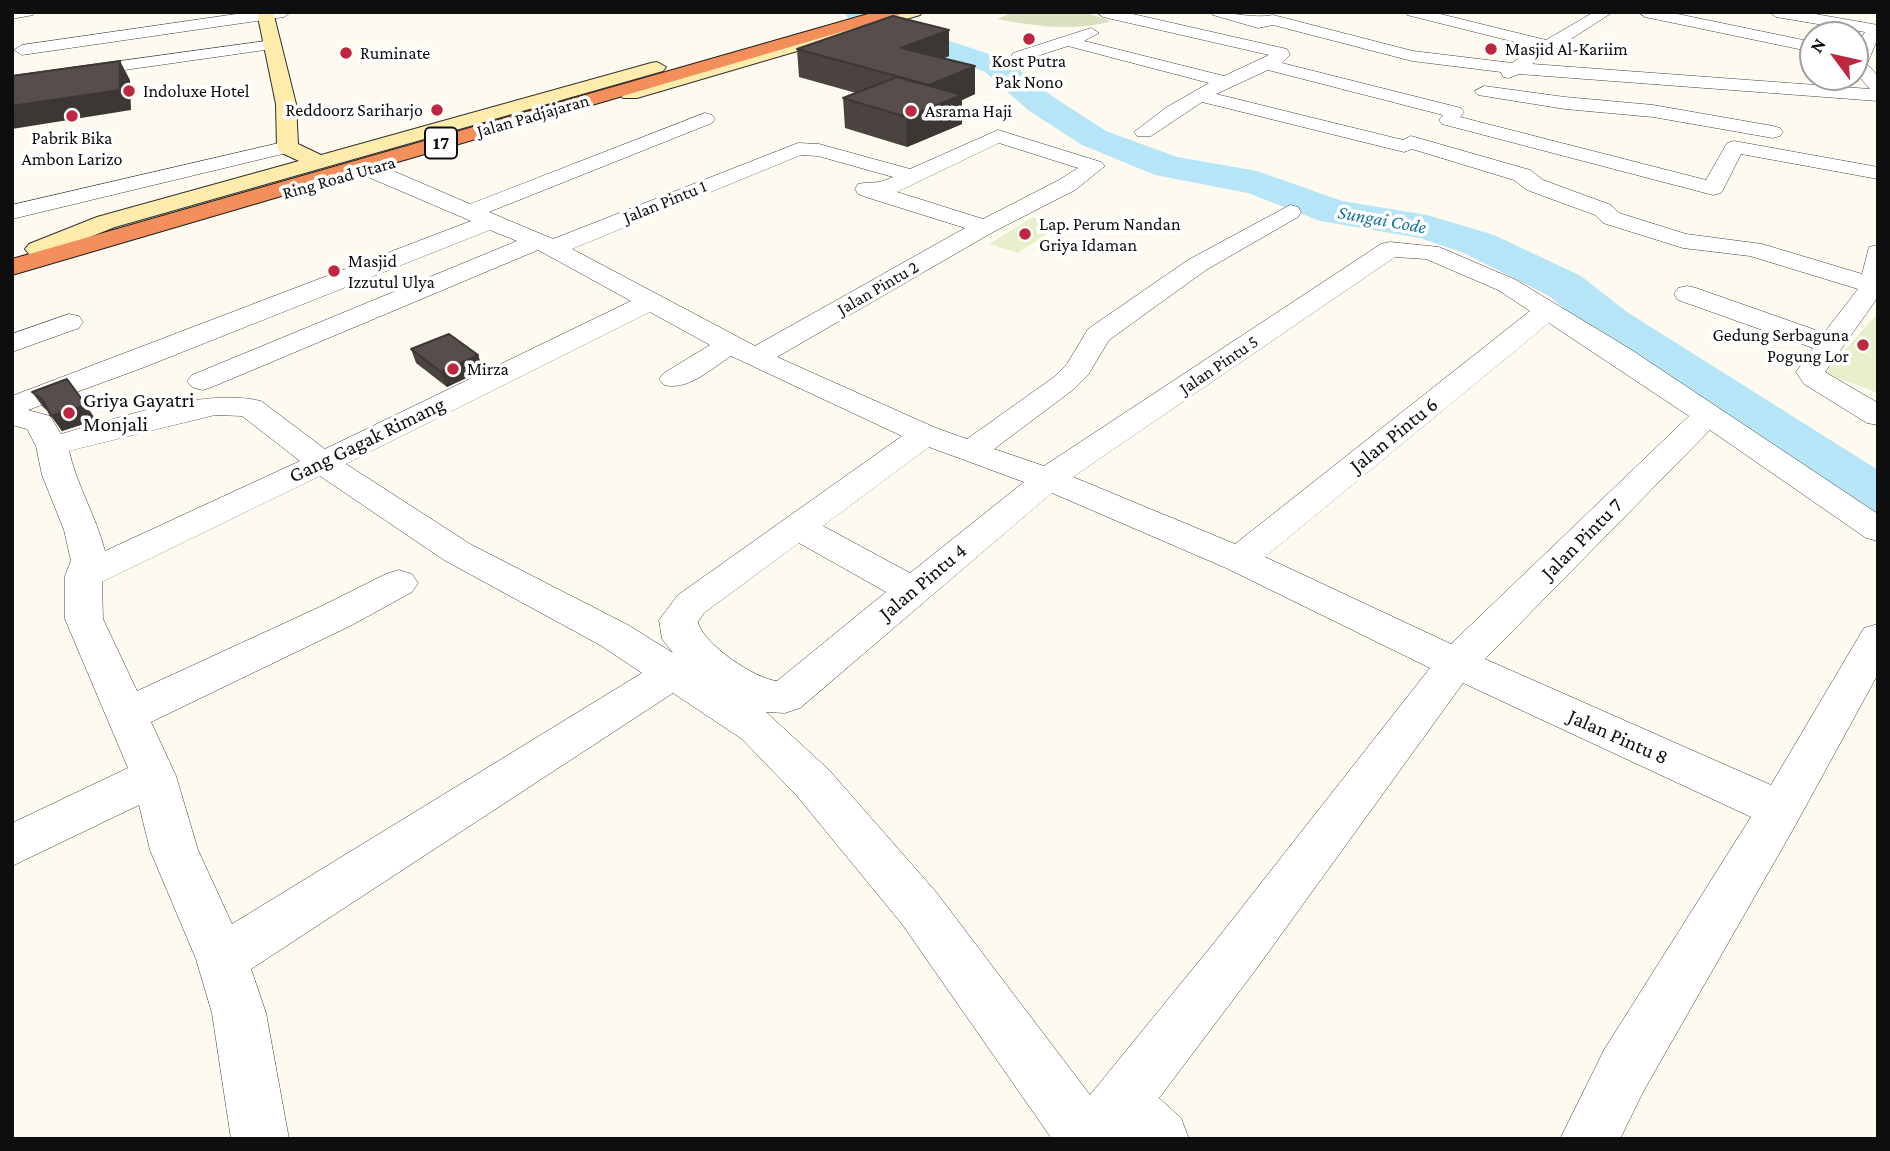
<!DOCTYPE html>
<style>
body{margin:0}
#map{position:relative;width:1890px;height:1151px;overflow:hidden;background:#fffaf0;font-family:"Crimson Pro",serif}
canvas{display:block}
.frame{position:absolute;inset:0;border:14px solid #0e0e0e;pointer-events:none}
.north{position:absolute;left:1799px;top:21px;width:70px;height:70px;box-sizing:border-box;background:#fff;border:2px solid #9f9f9f;border-radius:50%;rotate:303deg;font-size:19px;font-weight:700;line-height:28px;text-align:center;color:#0e0e0e}
.north::after{content:'';display:block;margin:auto;width:24px;height:32px;background:#be273f;clip-path:polygon(50% 0,100% 100%,50% 72%,0 100%)}
</style>
<div id="map">
<canvas width="1890" height="1151"></canvas>
<div class="frame"></div>
<div class="north">N</div>
</div>
<script>
const g = document.querySelector('canvas').getContext('2d');
g.lineJoin = 'round';
function fillPath(path, color) { g.fillStyle = color; g.fill(path, 'evenodd'); }
function stroke(path, color, width, dash) { g.strokeStyle = color; g.lineWidth = width; g.lineCap = dash ? 'butt' : 'round'; g.setLineDash(dash || []); g.stroke(path); }
function write(font, color, halo, rows, align = 'center') {
  g.font = font + ' "Crimson Pro",serif'; g.lineWidth = 7; g.setLineDash([]); g.textBaseline = 'middle'; g.strokeStyle = halo; g.fillStyle = color; for (const [text, x, y, turn = 0] of rows) {
    g.save(); g.translate(x, y); g.rotate((+turn || 0) * Math.PI / 180); g.textAlign = isNaN(turn) ? turn : align; if (halo) g.strokeText(text, 0, 0); g.fillText(text, 0, 0); g.restore();
  }
}
fillPath(new Path2D(`
 M1014 12 1089 14 1111 21C1076 32 1032 26 997 19Z`), '#dae1c1');
fillPath(new Path2D(`
 M1033 217 1061 225 1018 253 989 244Z
 M1875 316 1878 317V393L1825 373Z`), '#e8f0cb');
fillPath(new Path2D(`
 M844 12H879L917 30 1007 60 1052 96 1106 131 1177 157 1257 171 1342 201 1427 215 1494 235 1581 276 1627 312 1878 470V515L1857 509 1593 332 1549 296 1464 253 1420 238 1320 221 1248 193 1155 175 1082 145 1028 110 985 72 897 42 848 18Z`), '#b5e5f6');
const street = new Path2D(`
 M12 12H35L33 15 12 19Z
 M250 12H291L284 17 22 55 14 50 22 45Z
 M1096 12H1124L1287 49 1290 55 1282 63 1461 108 1464 112 1460 117 1706 180 1727 143 1734 141 1878 167V179L1741 154 1724 188 1721 193 1713 195 1442 124 1439 120 1443 115 1268 70 1216 94 1403 140 1411 136 1530 170 1543 180 1611 205 1619 213 1686 234 1762 244 1862 274 1869 247 1878 245V297L1825 372 1878 403V425L1867 423 1804 384 1796 372 1813 348 1678 300 1674 294 1678 288 1687 286 1696 288 1824 333 1858 289 1750 256 1683 248 1603 223 1595 215 1527 190 1514 180 1412 149 1404 152 1202 102 1151 136H1137L1134 132 1167 107 1209 83 1068 46 1019 62 1011 57 1013 53 1091 28 1099 33 1084 41 1224 76 1269 55 1103 17Z
 M1211 12C1232 12 1253 19 1273 15L1413 51 1512 63 1535 47 1407 15 1405 12H1432L1546 40 1594 12H1613L1532 64 1870 89 1855 72V51L1865 32 1776 17 1769 12H1804L1878 25V38L1867 64 1878 76V101L1519 74 1509 78 1503 77 1501 72 1412 61 1273 25 1258 28 1213 15Z
 M1638 12H1668L1813 42V52L1645 17Z
 M273 40 281 45 279 48 12 86V76Z
 M1484 86 1565 97 1653 105 1773 126 1780 128 1783 132 1780 136 1773 138 1653 117 1565 109 1478 95 1475 91Z
 M705 113 712 115 715 119 712 123 489 212 553 239 798 143 819 144 910 169 998 130 1101 162 1105 166 1075 190 993 232 777 357 936 428 967 439 1054 377 1067 364 1088 329 1188 260 1290 205 1298 207 1301 212 1298 217 1206 270 1109 340 1088 375 1074 389 994 449 1044 466 1381 244 1390 242 1439 247 1516 280 1630 349 1878 514V541L1866 538 1710 430 1485 659 1771 785 1864 628 1878 624V674L1796 824 1644 1090 1620 1139H1560L1604 1050 1751 817 1463 683 1254 972 1159 1098 1181 1118 1189 1139H1052L902 924 797 796 742 739 673 693 251 969 266 1013 289 1139H231L212 1013 196 959 150 850 139 805 12 866V823L128 768 65 619V576L71 561 64 530 42 475 36 446 27 429 12 425V396L471 221 361 174 358 169 361 164H377L470 204ZM999 143 1078 168 1059 180 983 219 897 192ZM801 155 818 156 893 177C876 185 873 181 858 184L855 189 858 194 869 198 965 228 755 346 572 249ZM490 230 517 241 192 375 187 381 192 387 202 390 212 387 538 250 631 301 325 449 261 401C204 387 117 419 61 434L50 416 28 410 142 368ZM1395 257 1426 259 1498 290 1530 311 1235 544 1073 477ZM650 312 710 345 664 373 659 379 664 385C688 391 711 369 731 356L902 436 678 595 659 620 662 639 673 653 628 625 470 544 346 464ZM1549 323 1689 416 1451 644 1265 557ZM215 415 242 416 300 461 105 551C96 516 77 486 69 451ZM929 447 1024 482 910 573 823 526ZM320 476 444 560 600 645 642 673 232 924 198 850 176 776 151 722 352 625 412 592 418 583 412 574 399 570 386 574 324 605 137 691 103 619 102 582ZM1052 493 1226 568 1430 668 1218 938 1090 1095 936 892 829 770 766 712 785 713 800 708ZM799 543 886 592 777 681C755 679 703 644 698 622L704 613Z
 M288 141 295 143 298 147 295 151 12 219V205Z
 M69 314 79 316 83 322 79 328 12 352V334Z`);
const secondary = new Path2D(`
 M257 12H273L296 104 298 144 321 155 651 63 657 62 666 67 663 71 115 227 47 254 38 257 29 254 25 249 29 244 97 217 299 161 280 152 277 147 276 104Z
 M896 12H922L920 15 637 98H623L620 94 623 90Z`);
const highway = new Path2D(`
 M875 12H901L899 15 12 275V259Z`);
stroke(street, '#414141', 1);
stroke(secondary, '#303030', 2);
stroke(highway, '#1f1f1f', 2);
fillPath(street, '#fff');
fillPath(secondary, '#feecac');
fillPath(highway, '#f38f5a');
fillPath(new Path2D(`
 M797 49 949 56 944 58 975 94 962 100V124L907 147 845 128 843 98 856 93 799 77Z
 M411 349 478 355 483 370 447 387 416 363Z
 M32 392 96 420 62 431 50 413 43 407Z`), '#4b4340');
fillPath(new Path2D(`
 M949 30V56L902 75 901 48Z
 M120 61 130 80 131 110 12 129V106Z
 M975 66V94L962 100V124L907 147 906 117 929 85Z
 M478 355 483 370 447 387 441 372Z
 M86 405 96 420 62 431 51 416Z`), '#3d3734');
const building = new Path2D(`
 M893 16 949 30 901 48 975 66 929 85 797 49Z
 M120 61V90L12 106V76Z
 M897 77 962 95 906 117 843 98Z
 M449 334 478 355 441 372 411 349Z
 M67 379 86 405 51 416 42 399 32 392Z`);
fillPath(building, '#574e4b');
stroke(building, '#3d3734', 2);
for (const [x, y, r, color] of [
 [1029,39,7,"#be273f"],
 [1491,49,7,"#be273f"],
 [346,53,7,"#be273f"],
 [129,91,7,"#be273f"],
 [437,110,7,"#be273f"],
 [911,111,7,"#be273f"],
 [72,116,7,"#be273f"],
 [1025,234,7,"#be273f"],
 [334,271,7,"#be273f"],
 [1863,345,7,"#be273f"],
 [453,369,7,"#be273f"],
 [69,413,7,"#be273f"]
]) { const dot = new Path2D(); dot.arc(x, y, r, 0, 2 * Math.PI); g.fillStyle = color; g.fill(dot); stroke(dot, '#fff', 2.5); }
write('18px', '#0e0e0e', '#fff', [
 ["Masjid Al-Kariim",1505,49],
 ["Ruminate",360,53],
 ["Kost Putra",1029,61,"center"],
 ["Pak Nono",1029,82,"center"],
 ["Indoluxe Hotel",143,91],
 ["Reddoorz Sariharjo",423,110,"right"],
 ["Asrama Haji",925,111],
 ["Pabrik Bika",72,138,"center"],
 ["Ambon Larizo",72,159,"center"],
 ["Lap. Perum Nandan",1039,224],
 ["Griya Idaman",1039,245],
 ["Masjid",348,261],
 ["Izzutul Ulya",348,282],
 ["Gedung Serbaguna",1849,335,"right"],
 ["Pogung Lor",1849,356,"right"],
 ["Mirza",467,369]
], 'left');
write('18px', '#0e0e0e', '#fff', [
 ["Jalan Padjajaran",533,116,-16],
 ["Ring Road Utara",339,178,-16],
 ["Jalan Pintu 1",665,202,-22],
 ["Jalan Pintu 2",878,288,-30],
 ["Jalan Pintu 5",1219,365,-34]
]);
for (const [x, y, w] of [
 [441,143,32]
]) { const box = new Path2D(); box.roundRect(x - w / 2, y - 15.5, w, 31, 5); g.fillStyle = '#fff'; g.fill(box); stroke(box, '#0e0e0e', 2); }
write('bold 19px', '#0e0e0e', null, [
 ["17",441,143]
]);
write('italic 19px', '#1874a0', '#fff', [
 ["Sungai Code",1382,220,10]
]);
write('21px', '#0e0e0e', '#fff', [
 ["Griya Gayatri",83,401],
 ["Monjali",83,425]
], 'left');
write('21px', '#0e0e0e', '#fff', [
 ["Jalan Pintu 6",1394,435,-39],
 ["Gang Gagak Rimang",367,440,-26],
 ["Jalan Pintu 7",1582,539,-45],
 ["Jalan Pintu 4",923,582,-40],
 ["Jalan Pintu 8",1618,737,24]
]);
</script>
